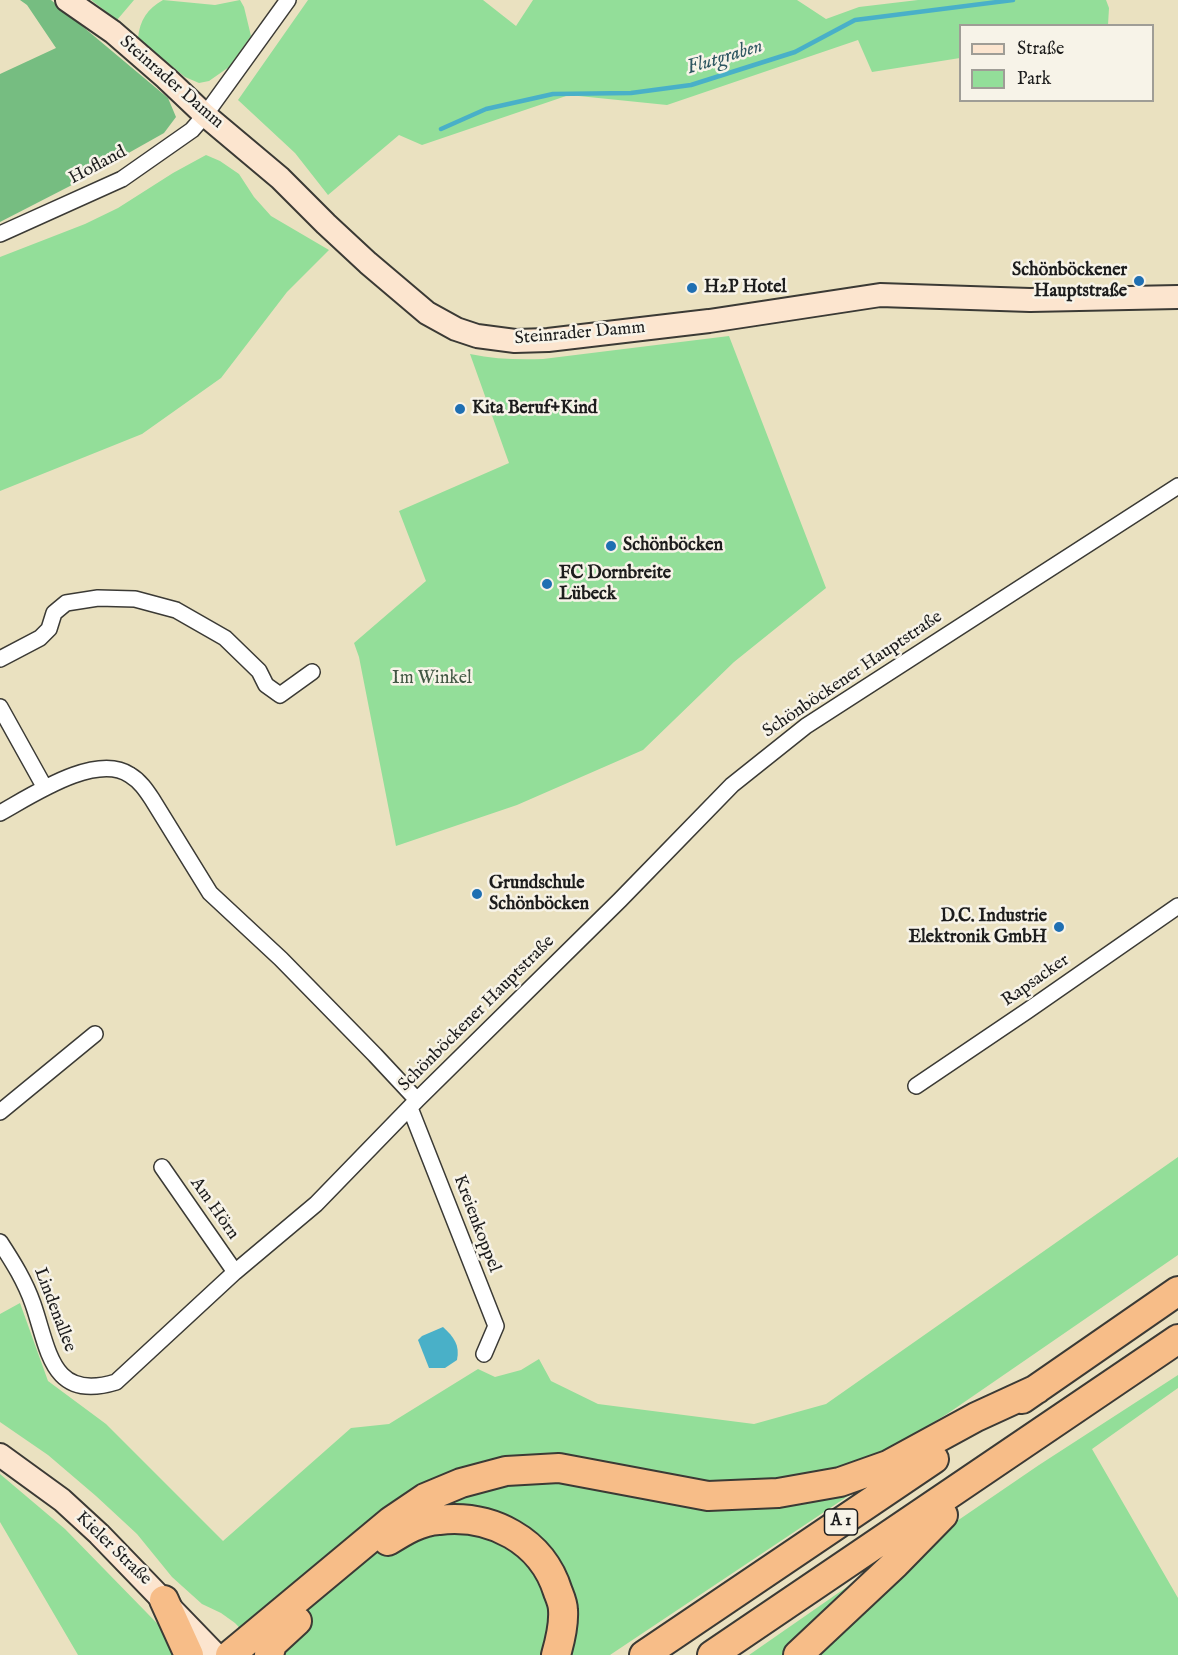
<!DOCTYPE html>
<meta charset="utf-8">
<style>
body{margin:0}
#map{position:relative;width:1178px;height:1655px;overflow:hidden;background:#eae1c0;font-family:"IM FELL English",serif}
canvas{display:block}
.legend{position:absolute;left:959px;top:24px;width:195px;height:78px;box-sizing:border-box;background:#f7f3e8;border:2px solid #9f9d96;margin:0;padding:8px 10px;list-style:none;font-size:18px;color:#1c1c1c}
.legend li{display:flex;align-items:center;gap:12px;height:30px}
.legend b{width:30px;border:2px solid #9f9d96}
</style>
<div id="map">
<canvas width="1178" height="1655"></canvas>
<ul class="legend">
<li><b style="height:8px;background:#fce5cf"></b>Straße</li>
<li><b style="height:16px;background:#93de99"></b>Park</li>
</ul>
</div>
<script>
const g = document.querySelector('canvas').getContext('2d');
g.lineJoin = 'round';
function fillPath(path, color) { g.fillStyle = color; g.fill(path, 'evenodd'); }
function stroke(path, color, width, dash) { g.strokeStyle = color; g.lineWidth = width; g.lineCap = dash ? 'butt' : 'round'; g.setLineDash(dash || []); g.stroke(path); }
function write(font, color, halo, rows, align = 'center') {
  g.font = font + ' "IM FELL English",serif'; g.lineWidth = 5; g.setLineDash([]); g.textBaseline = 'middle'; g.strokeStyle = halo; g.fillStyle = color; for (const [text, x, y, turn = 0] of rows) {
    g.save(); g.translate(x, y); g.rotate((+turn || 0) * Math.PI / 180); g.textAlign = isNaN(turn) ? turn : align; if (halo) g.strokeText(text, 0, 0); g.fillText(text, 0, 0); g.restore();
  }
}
fillPath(new Path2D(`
 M91 0H134L117 20Z
 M163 0 215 5 240 0 244 7 251 36 229 67 209 81 199 83 185 77 138 38C140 20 147 9 163 0Z
 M308 0H483L516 26 533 0H797L826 19 859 7 918 0H1106L1109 8 1108 25 960 26V58L872 72 858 40 667 105 569 95 422 145 399 135 328 195 295 153 238 100Z
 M206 155 220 161 239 174 254 197 271 216 329 250 287 292 221 378 142 434 0 491V257L85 224 118 208 173 173Z
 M729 336 826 588 734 662 643 750 517 805 396 846 359 657 354 643 426 581 399 511 509 463 470 354C494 359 518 360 543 359Z
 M1178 1157V1255L947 1414 869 1462V1482L610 1655H265L235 1623 221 1613 202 1604 172 1577 137 1534 96 1496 48 1455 0 1422V1314L20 1303 48 1381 106 1424 223 1541 351 1428 389 1424 478 1369 495 1377 521 1370 539 1359 551 1381 598 1404 754 1424 826 1404Z
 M1178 1375V1388L1092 1449 1178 1598V1655H749L880 1564 957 1521 1039 1465Z
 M0 1474 65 1529 188 1655H78L0 1522Z`), '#93de99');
fillPath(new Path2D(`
 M20 0H51L168 98 176 117 164 133 70 186 0 222V74L56 48 27 5Z`), '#76bd81');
fillPath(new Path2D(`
 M443 1327C454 1337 460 1345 457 1360L445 1368H429L418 1340 422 1336Z`), '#49b0c8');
stroke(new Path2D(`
 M441 129 486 109 553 94 631 93 691 85 795 52 855 20 1013 0`), '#49b0c8', 4.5);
const minor = new Path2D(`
 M0 234 122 179 192 130 205 115 288 0
 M0 659 40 638 49 629 54 613 66 603 98 598 135 599 176 610 225 638 259 671 266 685 280 695 312 672
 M0 707 45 788
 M0 813C31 796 96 752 130 775 140 781 146 790 152 799L210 893 281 959 375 1055 417 1100
 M916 1086 1027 1011 1178 906
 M410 1108 496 1326 484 1354
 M0 1112 95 1034
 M162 1167 235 1272
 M0 1242C13 1262 25 1281 33 1304 49 1350 51 1402 116 1382L235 1272 316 1204 417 1100 620 900 732 785 806 726 1178 486`);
const secondary = new Path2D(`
 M67 0 113 32 166 78 205 115 280 178 326 224 368 263 427 313 456 329 477 336 515 341 548 340 709 321 880 295 1030 300 1178 297
 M0 1455 62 1500 99 1534 216 1655`);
const motorway = new Path2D(`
 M1022 1399 1178 1291
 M388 1541C404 1531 420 1521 439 1520 491 1514 542 1540 558 1592 560 1597 563 1604 563 1610 564 1624 560 1641 556 1655
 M164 1600 189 1655
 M230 1655 391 1521 425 1498 461 1483 506 1471 559 1468 708 1496 778 1493 840 1482 888 1465 976 1417 1037 1389
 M269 1655 272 1644 297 1621
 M644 1655 934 1459
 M712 1655 1178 1339
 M798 1655 895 1564 943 1515`);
stroke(minor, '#3b3a35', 18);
stroke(secondary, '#3b3a35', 26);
stroke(motorway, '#3b3a35', 32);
stroke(minor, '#fff', 15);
stroke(secondary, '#fce5cf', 22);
stroke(motorway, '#f7bd88', 28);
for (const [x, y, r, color] of [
 [1139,281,6,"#1f6fb2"],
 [692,288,6,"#1f6fb2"],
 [460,409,6,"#1f6fb2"],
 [611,546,6,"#1f6fb2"],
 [547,584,6,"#1f6fb2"],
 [477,894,6,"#1f6fb2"],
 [1059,927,6,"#1f6fb2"]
]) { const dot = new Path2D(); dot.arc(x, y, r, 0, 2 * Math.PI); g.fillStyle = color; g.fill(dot); stroke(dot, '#f7f3e8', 2); }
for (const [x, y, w] of [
 [841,1522,33]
]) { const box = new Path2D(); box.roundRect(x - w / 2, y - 13, w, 26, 4.5); g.fillStyle = '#f7f3e8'; g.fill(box); stroke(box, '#1c1c1c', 1.5); }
write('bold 16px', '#1c1c1c', null, [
 ["A 1",841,1522]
]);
write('18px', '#1c1c1c', '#f7f3e8', [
 ["Steinrader Damm",171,83,41],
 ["Hofland",98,166,-28],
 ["Steinrader Damm",580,334,-5],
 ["Schönböckener Hauptstraße",853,675,-34],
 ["Rapsacker",1036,981,-35],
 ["Schönböckener Hauptstraße",477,1014,-45],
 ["Am Hörn",214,1209,55],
 ["Kreienkoppel",476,1224,69],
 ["Lindenallee",54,1310,69],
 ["Kieler Straße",113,1549,44]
]);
write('bold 18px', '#1c1c1c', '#f7f3e8', [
 ["Schönböckener",1127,271,"right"],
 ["Hauptstraße",1127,292,"right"],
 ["H2P Hotel",704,288],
 ["Kita Beruf+Kind",472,409],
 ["Schönböcken",623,546],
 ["FC Dornbreite",559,574],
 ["Lübeck",559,595],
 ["Grundschule",489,884],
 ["Schönböcken",489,905],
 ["D.C. Industrie",1047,917,"right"],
 ["Elektronik GmbH",1047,938,"right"]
], 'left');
write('18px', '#405642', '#f7f3e8', [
 ["Im Winkel",432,679]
]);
write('italic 20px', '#2e5761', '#f7f3e8', [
 ["Flutgraben",725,58,-17]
]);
</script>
